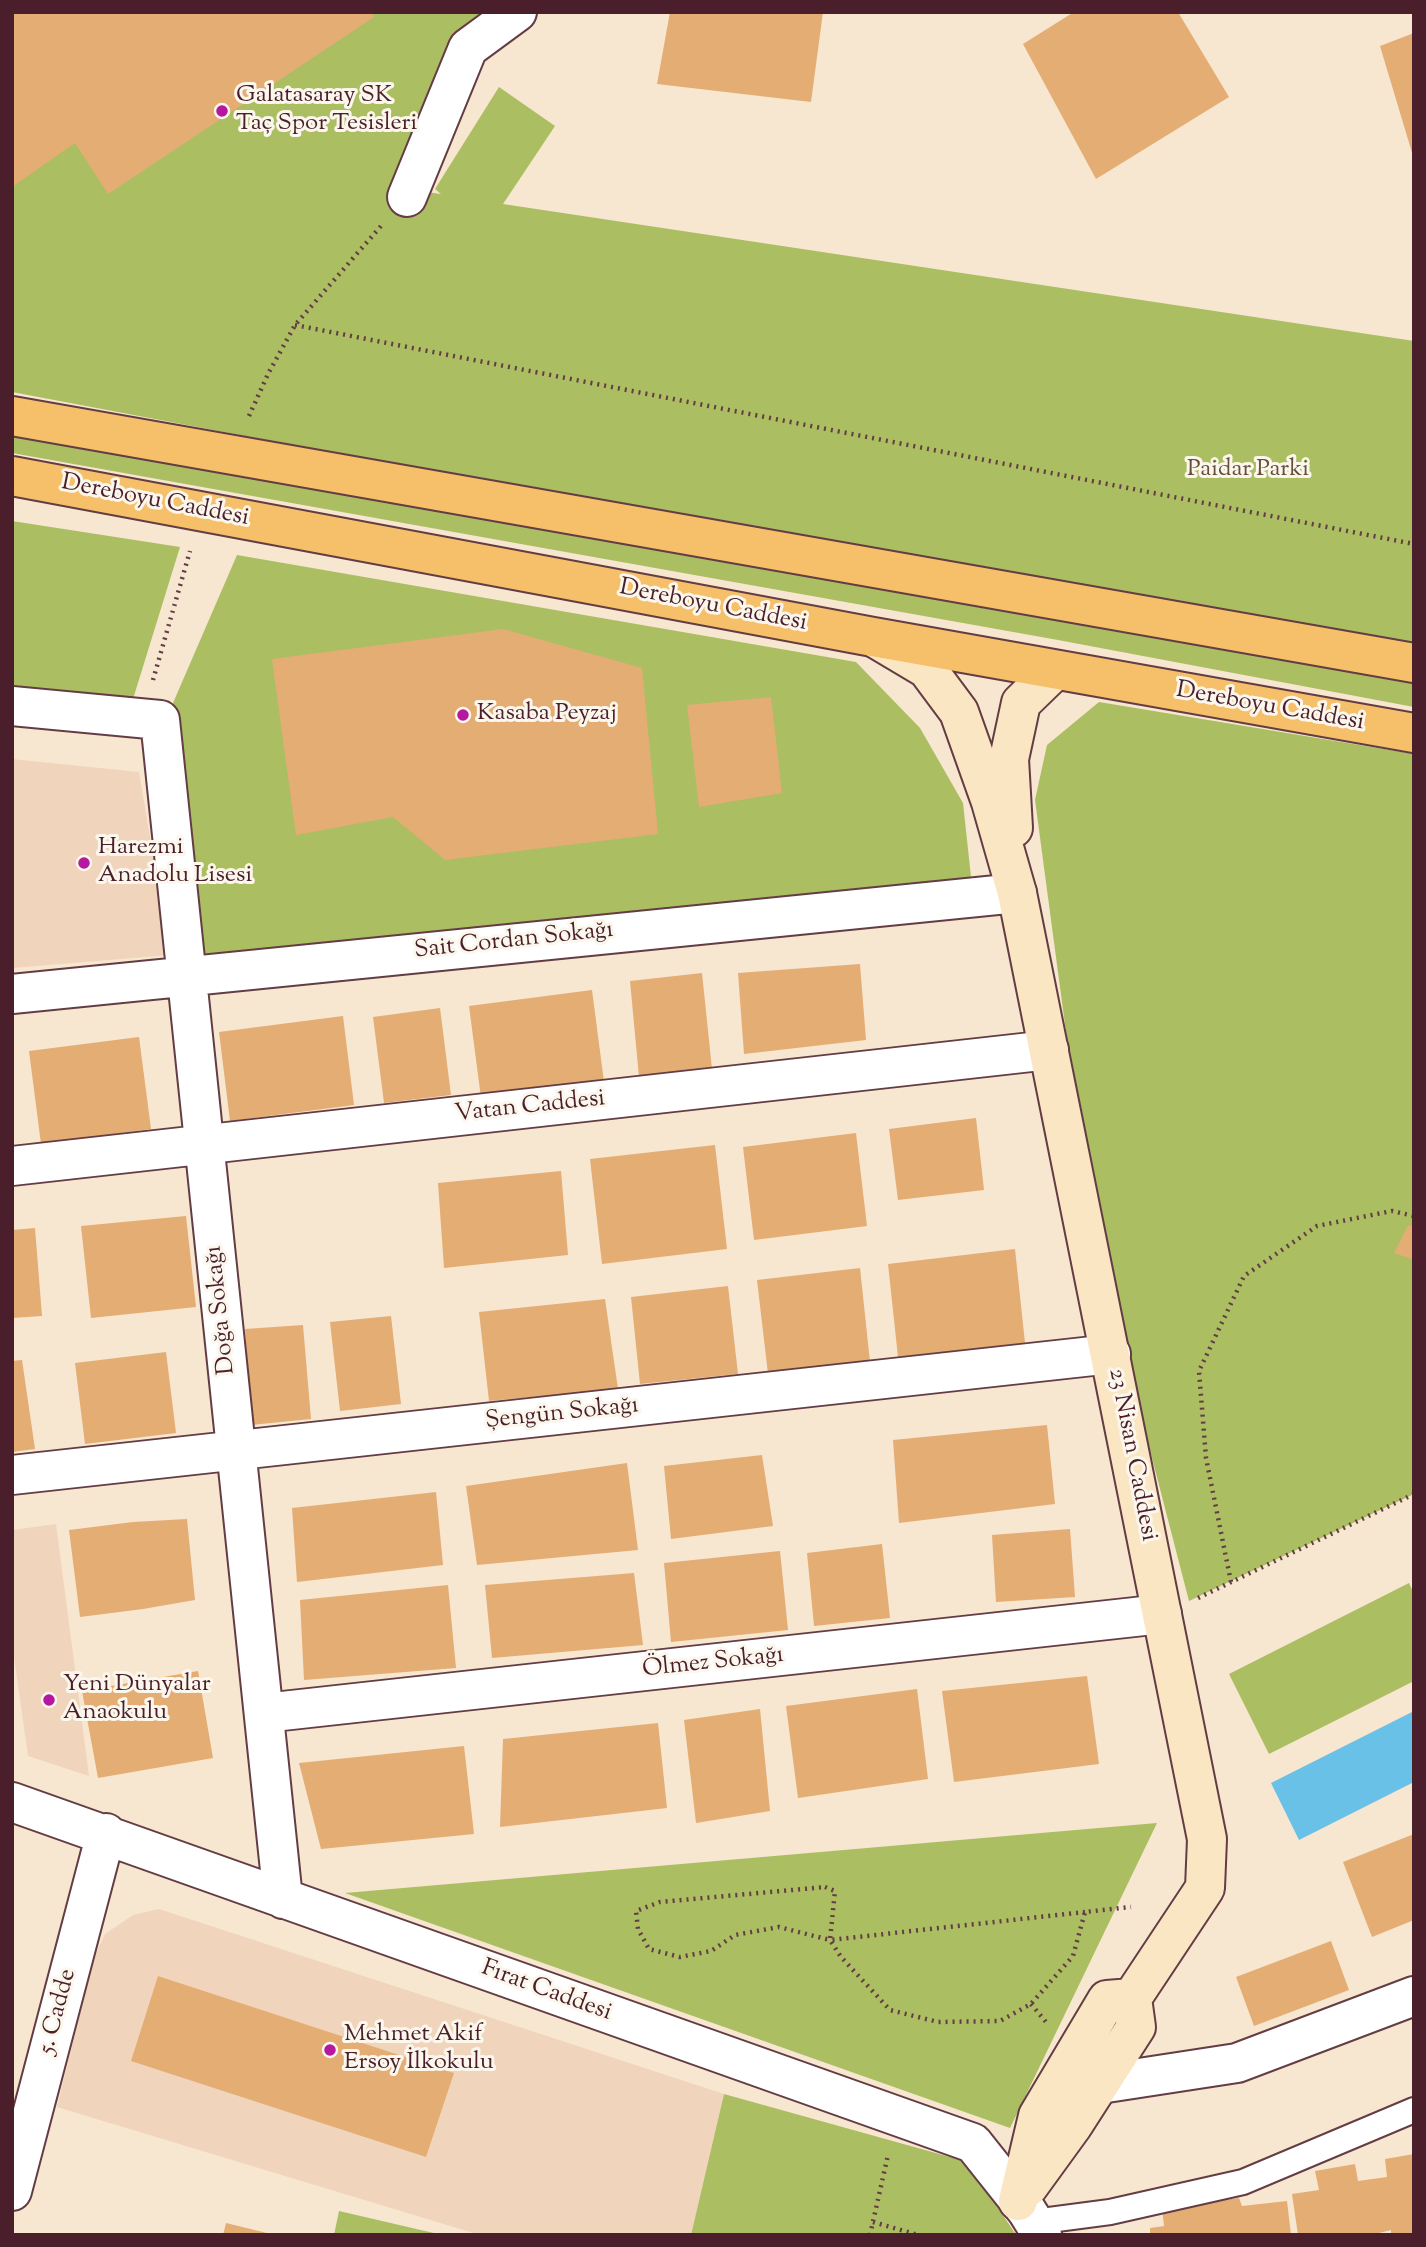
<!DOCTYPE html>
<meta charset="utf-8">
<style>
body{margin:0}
#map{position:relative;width:1426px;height:2247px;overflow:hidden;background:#f7e6d0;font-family:"Sorts Mill Goudy",serif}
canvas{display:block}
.frame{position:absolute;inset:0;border:14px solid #4a1f2b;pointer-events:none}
</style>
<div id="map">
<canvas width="1426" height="2247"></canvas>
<div class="frame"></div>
</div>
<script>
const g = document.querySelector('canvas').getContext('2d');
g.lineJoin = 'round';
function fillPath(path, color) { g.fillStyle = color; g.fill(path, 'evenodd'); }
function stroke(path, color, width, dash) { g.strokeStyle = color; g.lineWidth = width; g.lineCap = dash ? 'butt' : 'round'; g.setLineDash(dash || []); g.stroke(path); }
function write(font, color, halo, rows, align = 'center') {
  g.font = font + ' "Sorts Mill Goudy",serif'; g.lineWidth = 6; g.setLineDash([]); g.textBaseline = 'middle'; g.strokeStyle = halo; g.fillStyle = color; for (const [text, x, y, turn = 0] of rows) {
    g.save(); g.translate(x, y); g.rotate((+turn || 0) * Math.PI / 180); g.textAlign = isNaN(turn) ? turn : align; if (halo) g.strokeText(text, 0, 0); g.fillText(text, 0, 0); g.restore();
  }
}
fillPath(new Path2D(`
 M12 759 139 772 170 955 12 968Z
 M56 1524 89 1776 28 1756 12 1643V1530Z
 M159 1909 724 2094 691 2235H480L57 2107 93 1960 105 1934 133 1915Z`), '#f0d5bc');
fillPath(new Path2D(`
 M12 12H490L403 189 441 194 435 189 499 87 555 126 503 204 1414 341V657L12 392Z
 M12 434C479 518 947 597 1414 682V707L1058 640 12 453Z
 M12 521 180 547 133 699 12 691Z
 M237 555 856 662 920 728 963 803 972 886 187 974 173 703Z
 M1099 702 1414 754V1494L1189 1601 1136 1396 1074 1092 1035 800 1047 745Z
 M1409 1583 1414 1594V1681L1269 1754 1229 1674Z
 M1157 1823 1010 2128 345 1893Z
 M724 2094 968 2162 1016 2235H691Z
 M339 2211 438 2234 334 2235Z`), '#abbe62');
fillPath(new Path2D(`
 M1414 1711V1782L1299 1840 1271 1783Z`), '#6ac1e7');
fillPath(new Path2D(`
 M12 12H371L374 17 108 194 75 143 12 187Z
 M670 12H823L811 102 657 84Z
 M1074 12H1178L1229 97 1096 179 1023 44Z
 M1414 33V156H1413L1380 46Z
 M503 629 642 668 658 834 445 860 393 817 296 835 272 659Z
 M771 697 782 793 699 807 687 705Z
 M860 964 866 1040 744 1054 738 973Z
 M702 973 712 1069 639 1077 630 981Z
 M592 990 604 1082 481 1098 469 1006Z
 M440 1008 451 1095 384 1103 373 1017Z
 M343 1016 354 1105 230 1121 219 1032Z
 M139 1037 151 1129 41 1144 29 1051Z
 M976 1118 984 1190 898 1200 889 1129Z
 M856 1133 867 1226 754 1240 743 1147Z
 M715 1145 727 1249 602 1264 590 1159Z
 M561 1171 568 1255 444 1268 438 1183Z
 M186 1216 196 1307 91 1318 81 1226Z
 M1408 1225 1414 1227V1260L1394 1253Z
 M35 1228 42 1316 12 1318V1230Z
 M1015 1249 1025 1343 898 1357 888 1264Z
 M860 1268 870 1362 768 1374 757 1280Z
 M728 1286 738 1374 640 1384 631 1297Z
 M605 1299 618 1389 489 1401 479 1312Z
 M391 1316 401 1404 340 1411 330 1322Z
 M303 1325 311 1419 251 1425 245 1329Z
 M166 1352 176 1433 85 1444 75 1363Z
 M22 1360 35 1449 12 1452V1361Z
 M1047 1425 1055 1504 899 1523 893 1440Z
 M762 1455 773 1526 671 1539 664 1466Z
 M627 1463 638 1550 477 1565 466 1486Z
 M436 1492 443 1565 297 1582 292 1508Z
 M187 1519 195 1600 143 1609 80 1617 69 1530 133 1522Z
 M1070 1529 1075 1597 996 1602 992 1535Z
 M882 1544 890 1618 814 1626 807 1553Z
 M780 1551 788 1630 671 1642 664 1563Z
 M634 1573 643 1645 492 1658 485 1585Z
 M448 1585 456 1668 304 1680 300 1600Z
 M198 1671 213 1758 98 1778 82 1691Z
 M1087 1676 1099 1764 954 1782 942 1691Z
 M917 1689 928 1779 798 1798 786 1706Z
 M760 1709 770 1811 696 1823 684 1720Z
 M658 1723 667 1808 500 1827 503 1739Z
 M464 1746 474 1834 321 1849 299 1763Z
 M1414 1834V1920L1372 1937 1343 1862Z
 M1331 1941 1349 1990 1254 2026 1236 1977Z
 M158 1976 454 2073 426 2157 131 2061Z
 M1414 2154V2235H1391V2230L1371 2235H1298L1292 2194 1319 2190 1315 2171 1355 2164 1358 2181 1387 2177 1385 2159Z
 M1239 2198 1242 2206 1287 2201 1291 2235H1150V2228L1164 2226 1162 2208Z
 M226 2223 271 2234 270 2235H223Z`), '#e4ad74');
const lane = new Path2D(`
 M1034 2222 1110 2212 1243 2182 1414 2110`);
const street = new Path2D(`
 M407 197 468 48 517 12
 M12 706 160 720 283 1899
 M12 994 1017 893
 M12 1166 1049 1050
 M12 1475 1111 1354
 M264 1713 1162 1614
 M12 1802 973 2143 1027 2211 1042 2235
 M1100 2084 1237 2063 1414 1996
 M12 2191 106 1833`);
const secondary = new Path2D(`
 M875 638 927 669 959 712 991 802 1017 893 1207 1839 1205 1888 1132 1998
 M1013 828 1009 759 1021 703 1055 670
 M1028 2187 1073 2125 1136 2027 1132 1998
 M1018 2201 1038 2116 1107 2000 1132 1998`);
const primary = new Path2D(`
 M12 416 1414 663
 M12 476 873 637 1414 733`);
stroke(lane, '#643d44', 28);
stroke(street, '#643d44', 42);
stroke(secondary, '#643d44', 42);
stroke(primary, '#643d44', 42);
stroke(new Path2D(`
 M295 325 1414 544
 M249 416 268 374 295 325 381 226
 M153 680 190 551
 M1231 1582 1206 1458 1199 1371 1244 1276 1317 1226 1392 1211 1414 1216
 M1198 1598 1414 1494
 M825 1887 835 1891 830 1940 779 1927 735 1935 711 1951 680 1957 649 1949 638 1929 636 1911 660 1902Z
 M1085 1912 830 1940 841 1957 890 2010 938 2022 1000 2021 1031 2004 1073 1956 1085 1912 1131 1907
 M1031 2004 1046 2022
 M873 2222 918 2235
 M870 2235 888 2155`), '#643d44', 4.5, [2, 5]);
stroke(lane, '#fff', 24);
stroke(street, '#fff', 38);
stroke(secondary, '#fbe6c4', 38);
stroke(primary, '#f6c06b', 38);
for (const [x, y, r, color] of [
 [222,111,7,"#b5179e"],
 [463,715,7,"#b5179e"],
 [84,863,7,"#b5179e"],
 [49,1700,7,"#b5179e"],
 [330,2050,7,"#b5179e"]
]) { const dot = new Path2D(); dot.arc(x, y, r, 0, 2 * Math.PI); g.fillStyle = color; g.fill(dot); stroke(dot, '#fbf7ec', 2.5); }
write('24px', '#4a1f2b', '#fbf7ec', [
 ["Galatasaray SK",236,97],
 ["Taç Spor Tesisleri",236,125],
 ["Kasaba Peyzaj",477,715],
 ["Harezmi",98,849],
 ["Anadolu Lisesi",98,877],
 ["Yeni Dünyalar",63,1686],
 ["Anaokulu",63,1714],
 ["Mehmet Akif",344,2036],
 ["Ersoy İlkokulu",344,2064]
], 'left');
write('24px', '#674f3c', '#fbf7ec', [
 ["Paidar Parki",1248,471]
]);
write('24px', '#4a1f2b', '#fbf7ec', [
 ["Dereboyu Caddesi",155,502,11],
 ["Dereboyu Caddesi",713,607,11],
 ["Dereboyu Caddesi",1270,708,10],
 ["Sait Cordan Sokağı",514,942,-6],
 ["Vatan Caddesi",530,1108,-6],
 ["Doğa Sokağı",222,1310,-96],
 ["Şengün Sokağı",562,1415,-6],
 ["23 Nisan Caddesi",1131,1455,79],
 ["Ölmez Sokağı",713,1664,-6],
 ["Fırat Caddesi",546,1992,20],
 ["5. Cadde",59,2012,-75]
]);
</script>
